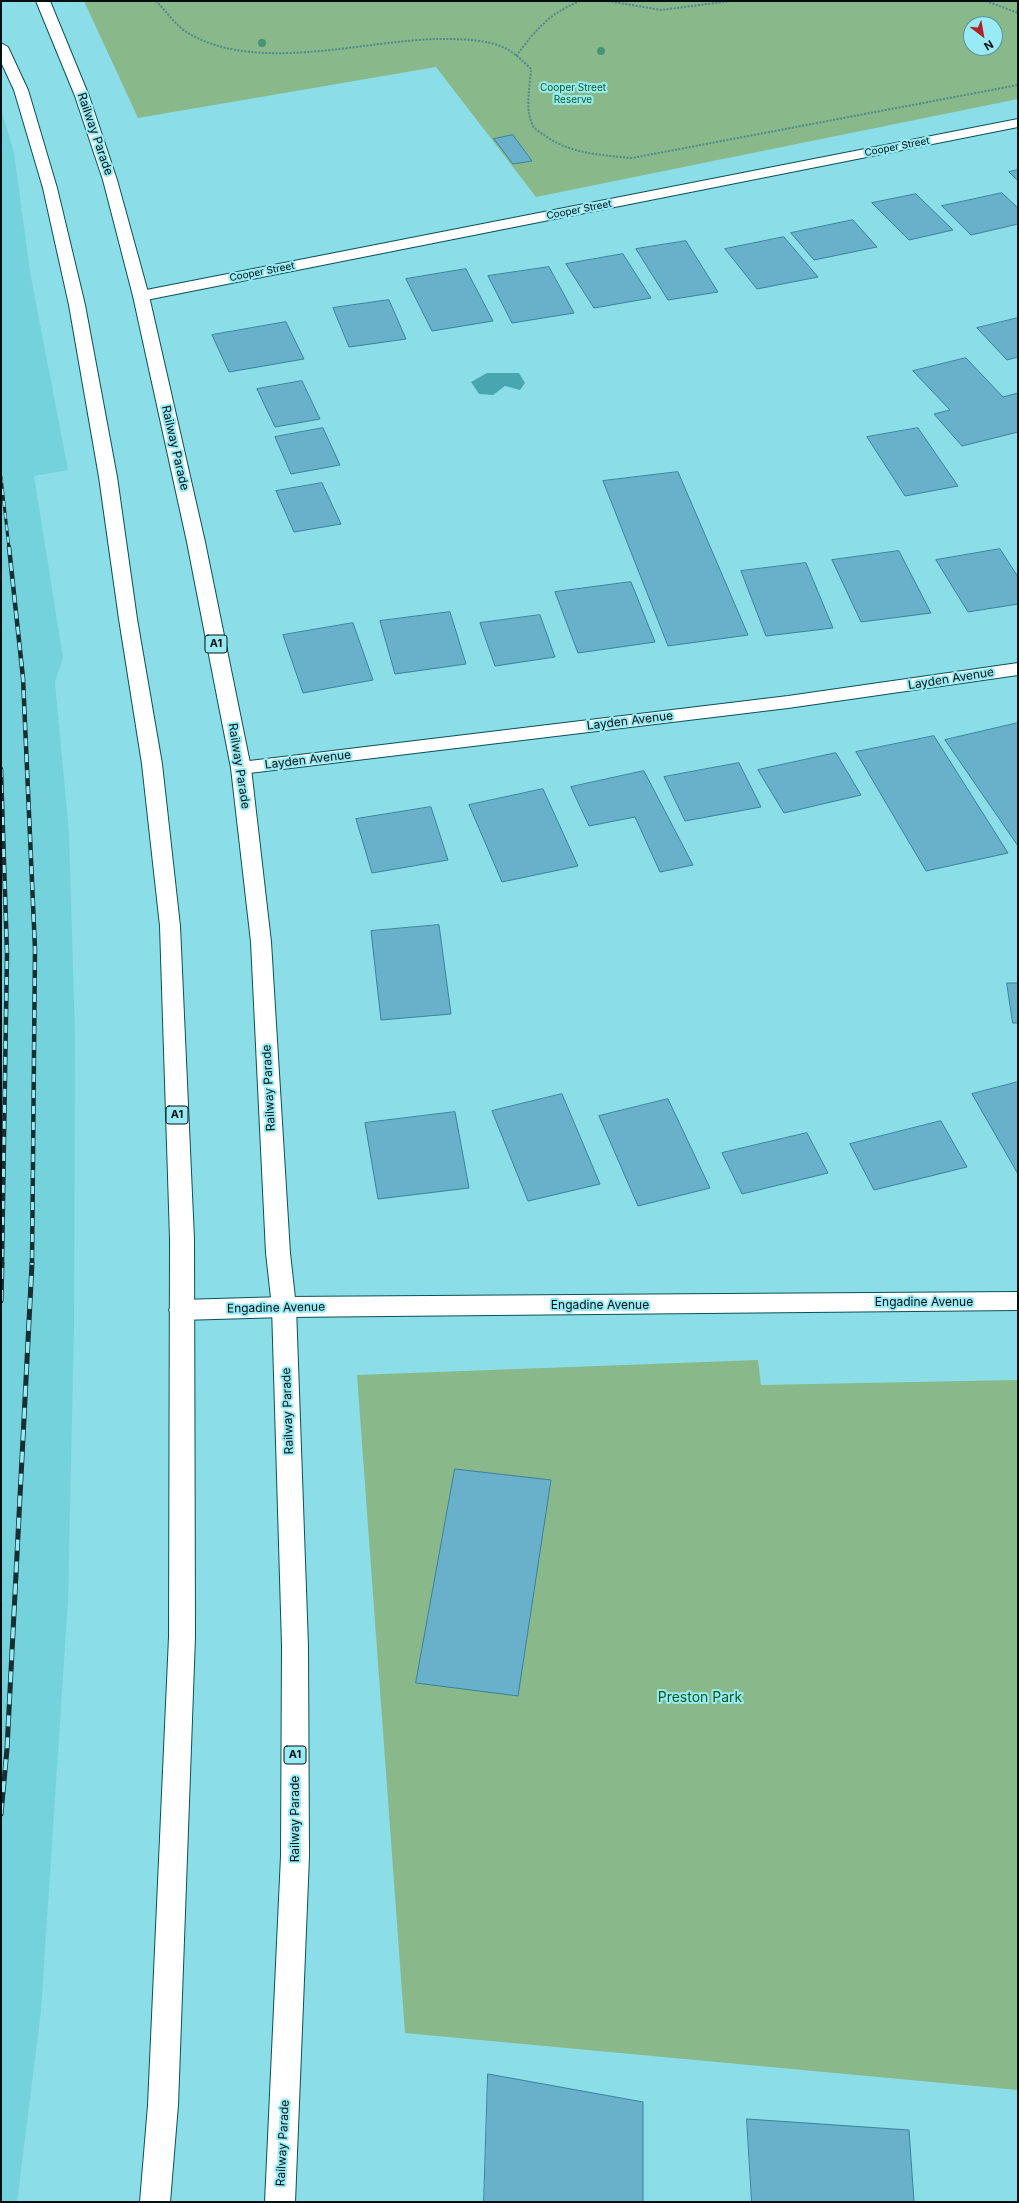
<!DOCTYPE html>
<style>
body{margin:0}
#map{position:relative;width:1019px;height:2203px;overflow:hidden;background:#8bdde7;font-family:Inter,sans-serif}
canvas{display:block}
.frame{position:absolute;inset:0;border:2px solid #000f12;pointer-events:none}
.north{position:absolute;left:963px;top:16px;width:40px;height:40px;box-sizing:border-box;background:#98ebf4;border:1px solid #5b939a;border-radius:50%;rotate:149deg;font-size:11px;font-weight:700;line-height:16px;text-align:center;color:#000f12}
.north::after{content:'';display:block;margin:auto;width:14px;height:18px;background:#b22127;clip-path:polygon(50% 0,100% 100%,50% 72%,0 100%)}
</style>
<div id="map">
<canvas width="1019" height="2203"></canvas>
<div class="frame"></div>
<div class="north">N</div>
</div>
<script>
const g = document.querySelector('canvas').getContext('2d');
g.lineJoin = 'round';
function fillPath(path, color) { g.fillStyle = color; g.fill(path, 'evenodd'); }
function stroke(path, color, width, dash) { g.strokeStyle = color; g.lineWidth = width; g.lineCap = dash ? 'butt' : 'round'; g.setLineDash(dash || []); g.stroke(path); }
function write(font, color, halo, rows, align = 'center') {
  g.font = font + ' Inter,sans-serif'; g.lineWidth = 4; g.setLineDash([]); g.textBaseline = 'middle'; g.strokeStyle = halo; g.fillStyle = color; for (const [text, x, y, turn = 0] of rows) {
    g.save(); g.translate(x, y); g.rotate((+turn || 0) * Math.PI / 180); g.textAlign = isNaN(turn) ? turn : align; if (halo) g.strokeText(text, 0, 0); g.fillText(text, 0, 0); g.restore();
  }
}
fillPath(new Path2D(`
 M1 109 14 153 30 272 68 470 34 476 63 658 55 682 69 833 75 1036 74 1327 68 1600 41 2011 17 2202H1Z`), '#74d2dc');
fillPath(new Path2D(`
 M84 1H1018V99L536 197 436 67 138 118ZM971 24H995V48H971Z
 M758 1360 761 1385 1018 1380V2090L405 2033 357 1375Z`), '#89b98a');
fillPath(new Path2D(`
 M487 373H519L525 383 520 390 505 386 493 395 479 394 471 382Z`), '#47a6b0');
const building = new Path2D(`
 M513 135 532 161 513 164 494 139Z
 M1018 170V181L1009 172Z
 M1002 193 1018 208V224L971 235 942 206Z
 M916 194 953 230 909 240 872 203Z
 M853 220 877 247 814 260 791 233Z
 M784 237 818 277 757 289 725 249Z
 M686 241 718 292 668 300 636 249Z
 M623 254 651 298 594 308 566 264Z
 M549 267 574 313 512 323 488 276Z
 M466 269 493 321 432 331 406 279Z
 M389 300 406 339 349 347 333 308Z
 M1018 318V357L1007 360 977 328Z
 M286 322 304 359 229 372 212 335Z
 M966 358 1003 397 1018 393V432L962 446 934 414 950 410 913 371Z
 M302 381 320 419 275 427 257 389Z
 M323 428 340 465 291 474 275 437Z
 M918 428 958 486 905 496 867 437Z
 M678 472 748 635 668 646 603 481Z
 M322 483 341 524 294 532 276 491Z
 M1000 549 1018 577V604L968 612 936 560Z
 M899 551 931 613 861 622 832 560Z
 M806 563 833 628 766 636 741 571Z
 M631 582 655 642 578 653 555 592Z
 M450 612 466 664 395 674 380 621Z
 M540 615 555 657 495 666 480 623Z
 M353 623 373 680 303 693 283 635Z
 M1018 723V846L945 740Z
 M934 736 1008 853 926 871 856 752Z
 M836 753 861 795 784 813 758 770Z
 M739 763 761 807 685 821 664 777Z
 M644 771 693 865 660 872 635 817 589 826 571 787Z
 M543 789 578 866 502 882 469 805Z
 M431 807 448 860 372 873 356 819Z
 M439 925 451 1014 381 1020 371 931Z
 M1007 983H1018V1023H1013Z
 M1018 1082V1174L972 1094Z
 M562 1094 600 1184 528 1201 492 1111Z
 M668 1099 710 1188 638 1206 599 1116Z
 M455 1112 469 1188 378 1199 365 1123Z
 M941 1121 967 1167 874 1190 850 1144Z
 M807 1133 828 1173 742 1194 722 1153Z
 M455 1469 551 1480 518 1696 416 1683Z
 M488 2074 643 2102V2202H484Z
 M747 2119 909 2130 914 2202H752Z`);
fillPath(building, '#69b0cb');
stroke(building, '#3a829c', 1);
const minor = new Path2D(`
 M1018 119V127L141 301 135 299 133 296 135 293 141 291Z
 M1018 663V675L788 708 241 774 234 773 231 768 234 763 241 762 788 696Z
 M1018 1292V1310L284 1317 181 1320 173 1317 169 1310 173 1303 181 1300 284 1297Z`);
const highway = new Path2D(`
 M36 1H50L89 96 117 180 149 296 205 542 251 768 271 942 290 1253 296 1307 308 1646 309 1856 295 2202H265L281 1856 282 1646 272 1307 266 1253 251 942 231 768 187 542 133 296 103 180 75 96Z
 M1 43 8 47 28 90 57 188 85 305 117 477 137 619 162 764 180 926 194 1239 195 1637 178 2105 170 2202H140L148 2105 169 1637 170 1239 160 926 142 764 119 619 99 477 69 305 43 188 14 90 1 62Z`);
stroke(minor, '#095258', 2);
stroke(highway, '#095258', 2);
stroke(new Path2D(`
 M156 1C166 11 176 26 188 33 256 74 364 40 439 39 461 39 485 39 505 48 515 53 523 61 531 69 530 86 525 108 532 124 534 129 540 132 544 135 570 154 601 155 632 158L1018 85
 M608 1 661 10 731 1
 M986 1 1018 13
 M516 56C536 30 548 14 580 1`), '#52888f', 2, [2, 1.5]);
fillPath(minor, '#fff');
fillPath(highway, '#fff');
const railFar2 = new Path2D(`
 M1 477 9 548`);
const railFar1 = new Path2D(`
 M9 547 23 678 35 949 32 1264
 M1 769 7 954 2 1264`);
const rail = new Path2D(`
 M1 1301 2 1263
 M1 1814 7 1749 32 1263`);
stroke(railFar2, '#162f33', 3);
stroke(railFar1, '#162f33', 4.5);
stroke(rail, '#162f33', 5);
stroke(railFar2, '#98ebf4', 2, [6]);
stroke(railFar1, '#98ebf4', 3, [8]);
stroke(rail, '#98ebf4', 3.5, [11]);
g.fillStyle = '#469476';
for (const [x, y] of [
 [262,43],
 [601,51]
]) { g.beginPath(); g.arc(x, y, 4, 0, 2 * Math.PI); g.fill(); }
write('10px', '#0d591a', '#98ebf4', [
 ["Cooper Street",573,88],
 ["Reserve",573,100]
]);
write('10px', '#000f12', '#98ebf4', [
 ["Cooper Street",897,147,-11],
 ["Cooper Street",579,210,-11],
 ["Cooper Street",262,272,-11]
]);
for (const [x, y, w] of [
 [216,644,22],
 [177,1115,22],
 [295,1755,22]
]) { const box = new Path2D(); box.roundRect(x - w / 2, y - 9, w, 18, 3); g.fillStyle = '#98ebf4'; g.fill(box); stroke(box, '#000f12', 1); }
write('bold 11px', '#000f12', null, [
 ["A1",216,644],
 ["A1",177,1115],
 ["A1",295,1755]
]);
write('12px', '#000f12', '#98ebf4', [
 ["Railway Parade",95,134,71],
 ["Railway Parade",175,448,77],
 ["Layden Avenue",951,679,-9],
 ["Layden Avenue",630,721,-7],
 ["Layden Avenue",308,760,-7],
 ["Railway Parade",239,766,81],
 ["Railway Parade",269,1088,-93],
 ["Engadine Avenue",924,1302],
 ["Engadine Avenue",600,1305],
 ["Engadine Avenue",276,1308,-1],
 ["Railway Parade",288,1411,-92],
 ["Railway Parade",295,1819,-90],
 ["Railway Parade",283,2143,-87]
]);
write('14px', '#0d591a', '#98ebf4', [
 ["Preston Park",700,1698]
]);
</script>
